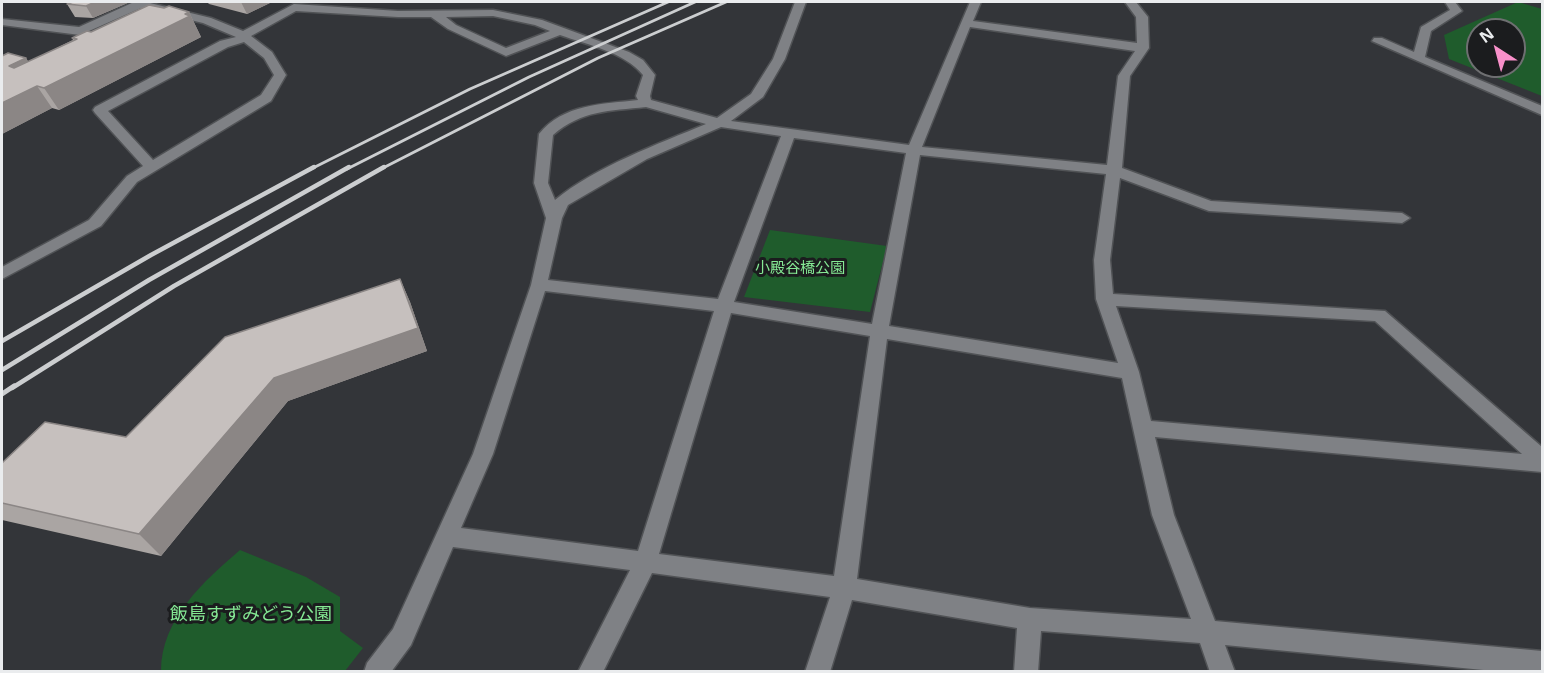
<!DOCTYPE html>
<meta charset="utf-8">
<style>
body{margin:0}
#map{position:relative;width:1544px;height:673px;overflow:hidden;background:#333539;font-family:"Open Sans",sans-serif}
canvas{display:block}
.frame{position:absolute;inset:0;border:3px solid #eaecee;pointer-events:none}
.north{position:absolute;left:1466px;top:18px;width:60px;height:60px;box-sizing:border-box;background:#1b1c1e;border:2px solid #6e6f71;border-radius:50%;rotate:324deg;font-size:16px;font-weight:700;line-height:24px;text-align:center;color:#eaecee}
.north::after{content:'';display:block;margin:auto;width:21px;height:27px;background:#f990ca;clip-path:polygon(50% 0,100% 100%,50% 72%,0 100%)}
</style>
<div id="map">
<canvas width="1544" height="673"></canvas>
<div class="frame"></div>
<div class="north">N</div>
</div>
<script>
const g = document.querySelector('canvas').getContext('2d');
g.lineJoin = 'round';
function fillPath(path, color) { g.fillStyle = color; g.fill(path, 'evenodd'); }
function stroke(path, color, width, dash) { g.strokeStyle = color; g.lineWidth = width; g.lineCap = dash ? 'butt' : 'round'; g.setLineDash(dash || []); g.stroke(path); }
function write(font, color, halo, rows, align = 'center') {
  g.font = font + ' "Open Sans","Noto Sans JP",sans-serif'; g.lineWidth = 6; g.setLineDash([]); g.textBaseline = 'middle'; g.strokeStyle = halo; g.fillStyle = color; for (const [text, x, y, turn = 0] of rows) {
    g.save(); g.translate(x, y); g.rotate((+turn || 0) * Math.PI / 180); g.textAlign = isNaN(turn) ? turn : align; if (halo) g.strokeText(text, 0, 0); g.fillText(text, 0, 0); g.restore();
  }
}
fillPath(new Path2D(`
 M1518 2 1542 9V96L1449 59 1444 35ZM1478 30H1514V66H1478Z
 M770 230 887 246 870 312 744 297Z
 M240 550 306 577 340 597V631L363 648 345 671H161C161 619 204 581 240 550Z`), '#1f5c2c');
const minor = new Path2D(`
 M134 2H150V3L211 18 243 31 294 4 398 11 493 10 542 20 629 52 643 60 655 75 650 96 651 100 717 118 751 94 773 59 795 2H806L785 59 763 97 731 121 909 145 970 2H981L973 21 1137 43 1136 17 1125 2H1136L1148 17 1149 48 1130 76 1122 168 1211 201 1402 213 1410 218 1402 223 1209 211 1120 178 1110 260 1113 294 1385 311 1542 447V472L1155 437 1174 515 1215 621 1542 651V672H1504L1225 645 1235 672H1210L1200 643 1041 631 1038 672H1014L1017 628 852 600 830 672H805L830 597 652 573 603 672H578L630 570 453 547 411 645 391 672H364L367 663 393 629 473 454 531 285 546 218 534 183 539 134C563 104 603 104 638 100L636 96 643 75C624 52 588 45 560 35L506 56 448 29 431 17H398L296 11 251 36 272 52 286 75 271 101 137 182 101 226 2 279V267L89 220 127 176 143 166 95 113 93 110 95 107 220 41 236 37 203 23 141 8 80 35 2 25V19L79 27ZM493 16 535 25 550 31 506 48 456 25 446 17ZM970 27 1135 51 1118 76 1107 165 922 147ZM244 42 264 58 274 75 261 95 153 160 108 111 228 47ZM646 107 706 124C658 144 595 167 555 200L548 183 553 135C582 110 609 111 646 107ZM721 127 781 136 718 299 548 280 562 218 568 205 647 159ZM794 138 906 153 872 324 734 302ZM920 155 1106 174 1094 260 1096 299 1118 363 889 326ZM545 291 714 311 638 551 461 528 493 454ZM1116 306 1375 321 1522 454 1151 421 1139 372ZM731 313 870 336 834 576 659 554ZM887 339 1122 378 1152 515 1191 619 1030 608 857 579Z
 M1445 2H1455L1462 11 1431 31 1425 57 1542 106V115L1372 41 1374 38H1382L1414 52 1421 27 1450 10Z`);
stroke(minor, '#515356', 3);
fillPath(minor, '#7f8185');
stroke(new Path2D(`
 M311 169 470 89 668 2
 M347 169 529 77 695 2
 M381 169 598 58 726 2`), '#ccced0', 3);
stroke(new Path2D(`
 M2 341 151 255 314 167
 M2 370 149 280 349 167
 M12 388 174 286 384 167`), '#ccced0', 4.5);
stroke(new Path2D(`
 M2 394 14 386`), '#ccced0', 5);
fillPath(new Path2D(`
 M130 2 93 18 75 17 67 4Z
 M207 2H272L247 14 209 4Z
 M164 8 189 12 201 37 59 110 52 108 2 134 26 58 28 62 73 40 72 38Z
 M400 279 410 302 427 351 288 401 161 556 2 520V503L126 437Z`), '#aaa5a3');
fillPath(new Path2D(`
 M95 2H130L93 18 86 6Z
 M241 2H272L247 14Z
 M189 12 201 37 59 110 44 88Z
 M26 58 41 80 9 66Z
 M37 86 52 108 2 134V103Z
 M400 279 410 302 427 351 288 401 161 556 139 534 274 378Z`), '#8b8685');
const building = new Path2D(`
 M73 2H95L86 6 67 4Z
 M149 5 164 8 169 6 189 12 185 14 190 16 44 88 37 86 2 103V56L8 53 26 58 9 66 14 68 77 39 72 38 87 31 91 32Z
 M400 279 418 328 274 378 139 534 2 503V463L45 422 126 437 225 337Z`);
fillPath(building, '#c6c0be');
stroke(building, '#8b8685', 1.5);
write('15px', '#85e994', '#1b1c1e', [
 ["小殿谷橋公園",800,269]
]);
write('18px', '#85e994', '#1b1c1e', [
 ["飯島すずみどう公園",251,615]
]);
</script>
